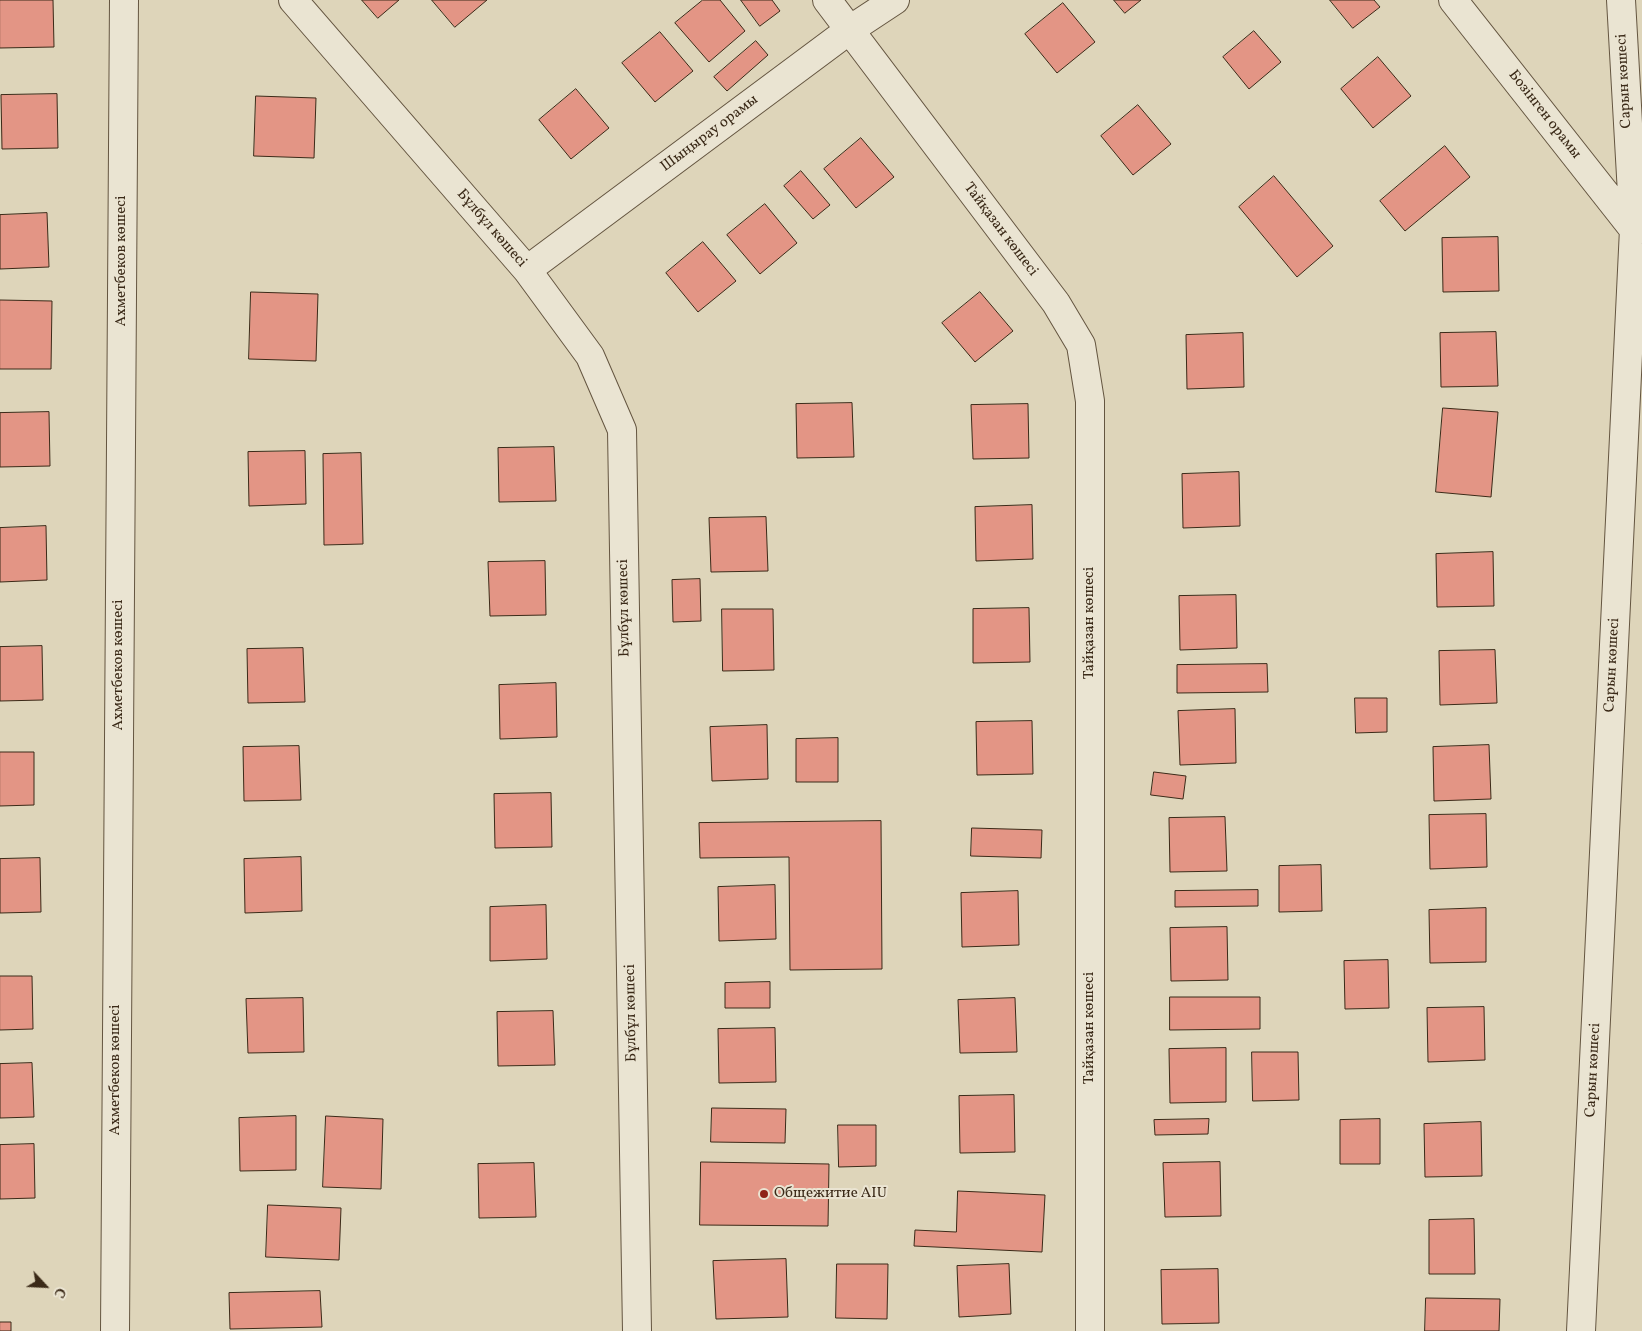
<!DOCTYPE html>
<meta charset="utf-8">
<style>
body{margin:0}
#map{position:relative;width:1642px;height:1331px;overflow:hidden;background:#ded5ba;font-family:Vollkorn,serif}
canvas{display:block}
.north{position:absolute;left:20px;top:1261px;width:50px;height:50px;-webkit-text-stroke:4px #eae4d2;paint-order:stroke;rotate:115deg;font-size:14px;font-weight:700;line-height:20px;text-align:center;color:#3b2a18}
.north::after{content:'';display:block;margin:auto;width:18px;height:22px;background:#3b2a18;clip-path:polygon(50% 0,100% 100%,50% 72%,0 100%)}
</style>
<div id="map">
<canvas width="1642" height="1331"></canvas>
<div class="north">С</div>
</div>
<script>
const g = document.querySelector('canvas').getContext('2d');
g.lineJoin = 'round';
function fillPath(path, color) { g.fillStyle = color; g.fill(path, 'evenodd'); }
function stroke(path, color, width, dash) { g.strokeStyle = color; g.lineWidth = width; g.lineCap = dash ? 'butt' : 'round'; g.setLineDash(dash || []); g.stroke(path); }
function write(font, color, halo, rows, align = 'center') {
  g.font = font + ' Vollkorn,serif'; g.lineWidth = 4; g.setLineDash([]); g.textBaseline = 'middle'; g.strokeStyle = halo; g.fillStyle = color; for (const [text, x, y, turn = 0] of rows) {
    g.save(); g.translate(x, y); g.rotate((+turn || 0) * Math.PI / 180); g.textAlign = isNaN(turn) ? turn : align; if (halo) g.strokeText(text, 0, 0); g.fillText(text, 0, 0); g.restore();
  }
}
const building = new Path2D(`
 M0 0H53L54 47 0 48Z
 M362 0H399L378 18Z
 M432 0H487L455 27Z
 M703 0H720L745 31 709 62 675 23Z
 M741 0H772L780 11 760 26Z
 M1114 0H1141L1125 13Z
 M1330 0H1374L1380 7 1353 28Z
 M1063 3 1095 42 1057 73 1025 34Z
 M1254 31 1281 62 1249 89 1223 57Z
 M660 32 693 71 655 102 622 63Z
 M756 41 768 55 727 91 714 77Z
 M1378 57 1411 96 1373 128 1341 89Z
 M576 89 609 128 571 159 539 120Z
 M57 94 58 148 2 149 1 95Z
 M256 96 316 98 314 158 254 156Z
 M1138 105 1171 144 1133 175 1101 136Z
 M861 138 894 177 856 208 824 169Z
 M1445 146 1470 177 1405 231 1380 201Z
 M801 171 830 205 813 219 784 186Z
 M1274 176 1333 246 1297 277 1239 207Z
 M765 204 797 243 760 274 727 235Z
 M47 213 49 267 0 269V215Z
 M1498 237 1499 291 1443 292 1442 238Z
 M703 242 736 281 698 312 666 273Z
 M251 292 318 294 316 361 249 359Z
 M980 292 1013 331 975 362 942 323Z
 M0 300 52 301 51 369H0Z
 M1496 332 1498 386 1441 387 1440 333Z
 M1243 333 1244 387 1187 389 1186 335Z
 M852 403 854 457 797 458 796 404Z
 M1028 404 1029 458 973 459 971 405Z
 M1443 408 1498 412 1491 497 1436 492Z
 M49 412 50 466 0 467V413Z
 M554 447 556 501 499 502 498 448Z
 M305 451 306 504 249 506 248 452Z
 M361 453 363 544 324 545 323 454Z
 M1239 472 1240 526 1183 528 1182 474Z
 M1032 505 1033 559 976 561 975 507Z
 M766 517 768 571 711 572 709 518Z
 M46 526 47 580 0 582V528Z
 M1493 552 1494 606 1437 607 1436 554Z
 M545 561 546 615 490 616 488 562Z
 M700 579 701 621 673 622 672 580Z
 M1236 595 1237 648 1180 650 1179 596Z
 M1029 608 1030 662 973 663V609Z
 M722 609H773L774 670 723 671Z
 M42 646 43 700 0 701V647Z
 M303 648 305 702 248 703 247 649Z
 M1495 650 1497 703 1440 705 1439 651Z
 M1267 664 1268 692 1177 693V665Z
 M556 683 557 737 500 739 499 685Z
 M1355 698H1387V732L1356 733Z
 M1235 709 1236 763 1180 765 1178 711Z
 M1032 721 1033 774 977 775 976 722Z
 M767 725 768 779 712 781 710 727Z
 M838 738V782H796V739Z
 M1489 745 1491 799 1434 801 1433 747Z
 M299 746 301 800 244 801 243 747Z
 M0 752H34V805L0 806Z
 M1154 772 1186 776 1183 799 1151 795Z
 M551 793 552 847 495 848 494 794Z
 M1486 814 1487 867 1430 869 1429 815Z
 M1225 817 1227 871 1170 872 1169 818Z
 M881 821 882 969 790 970 789 857 700 858 699 823Z
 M972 828 1042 830 1041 858 971 856Z
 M301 857 302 911 245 913 244 859Z
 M40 858 41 912 0 913V859Z
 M1321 865 1322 911 1279 912V866Z
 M775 885 776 939 719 941 718 887Z
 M1258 890V906L1175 907V891Z
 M1018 891 1019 945 962 947 961 893Z
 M546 905 547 959 490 961V907Z
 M1486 908V962L1430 963 1429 910Z
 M1227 927 1228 980 1171 981 1170 928Z
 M1388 960 1389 1008 1345 1009 1344 961Z
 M0 976H32L33 1029 0 1030Z
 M770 982V1008H725V983Z
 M1170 997H1260V1029L1170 1030Z
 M303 998 304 1052 248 1053 246 999Z
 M1015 998 1017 1052 960 1053 958 1000Z
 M1484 1007 1485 1060 1428 1062 1427 1008Z
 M553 1011 555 1065 498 1066 497 1012Z
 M775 1028 776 1082 719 1083 718 1029Z
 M1226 1048V1102L1170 1103 1169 1049Z
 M1252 1052H1298L1299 1100 1253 1101Z
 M32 1063 34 1117 0 1118V1064Z
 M1014 1095 1015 1152 960 1153 959 1096Z
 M712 1108 786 1109 785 1143 711 1142Z
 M296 1116V1170L240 1171 239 1118Z
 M326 1116 383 1119 381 1189 323 1187Z
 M1209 1119 1208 1134 1155 1135 1154 1120Z
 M1380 1119V1164H1340V1120Z
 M1481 1122 1482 1176 1425 1177 1424 1124Z
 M838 1125H876V1166L839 1167Z
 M34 1144 35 1198 0 1199V1145Z
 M701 1162 829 1164 828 1226 700 1225Z
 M1220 1162 1221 1216 1165 1217 1163 1163Z
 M534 1163 536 1217 479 1218 478 1164Z
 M958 1191 1045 1195 1042 1252 914 1246 915 1230 956 1232Z
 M268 1205 341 1208 339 1260 266 1257Z
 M1474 1219 1475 1274H1429V1220Z
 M786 1259 788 1317 716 1319 713 1261Z
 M837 1264H888L887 1319 836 1318Z
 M1009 1264 1011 1314 959 1317 957 1266Z
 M1218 1269 1219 1323 1162 1324 1161 1270Z
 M320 1291 322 1327 230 1329 229 1293Z
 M1426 1298 1500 1299 1499 1331H1425Z
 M0 1322H11V1331H0Z`);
fillPath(building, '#e39585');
stroke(building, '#3b2a18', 1);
const street = new Path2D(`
 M293 0 527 270 590 356 622 430 637 1331
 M827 0 1056 303 1081 345 1090 401V1331
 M1453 0 1635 231
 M527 270 848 31 895 0
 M115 1331 124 0
 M1581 1331 1634 229 1621 0`);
stroke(street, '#645540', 30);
stroke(street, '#eae4d2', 28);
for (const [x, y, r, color] of [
 [764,1194,5,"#8f2418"]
]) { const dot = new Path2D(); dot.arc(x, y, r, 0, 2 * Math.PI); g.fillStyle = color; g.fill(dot); stroke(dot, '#eae4d2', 2); }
write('15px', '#3b2a18', '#eae4d2', [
 ["Сарын көшесі",1625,81,-93],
 ["Бозінген орамы",1544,115,52],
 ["Шыңырау орамы",710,134,-37],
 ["Бұлбұл көшесі",491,229,49],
 ["Тайқазан көшесі",1000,230,53],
 ["Ахметбеков көшесі",122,261,-90],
 ["Бұлбұл көшесі",625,608,-91],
 ["Тайқазан көшесі",1090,623,-90],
 ["Ахметбеков көшесі",119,665,-90],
 ["Сарын көшесі",1613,665,-87],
 ["Бұлбұл көшесі",632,1013,-91],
 ["Тайқазан көшесі",1090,1028,-90],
 ["Ахметбеков көшесі",116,1070,-90],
 ["Сарын көшесі",1594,1070,-87]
]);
write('15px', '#3b2a18', '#eae4d2', [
 ["Общежитие AIU",774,1194]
], 'left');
</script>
